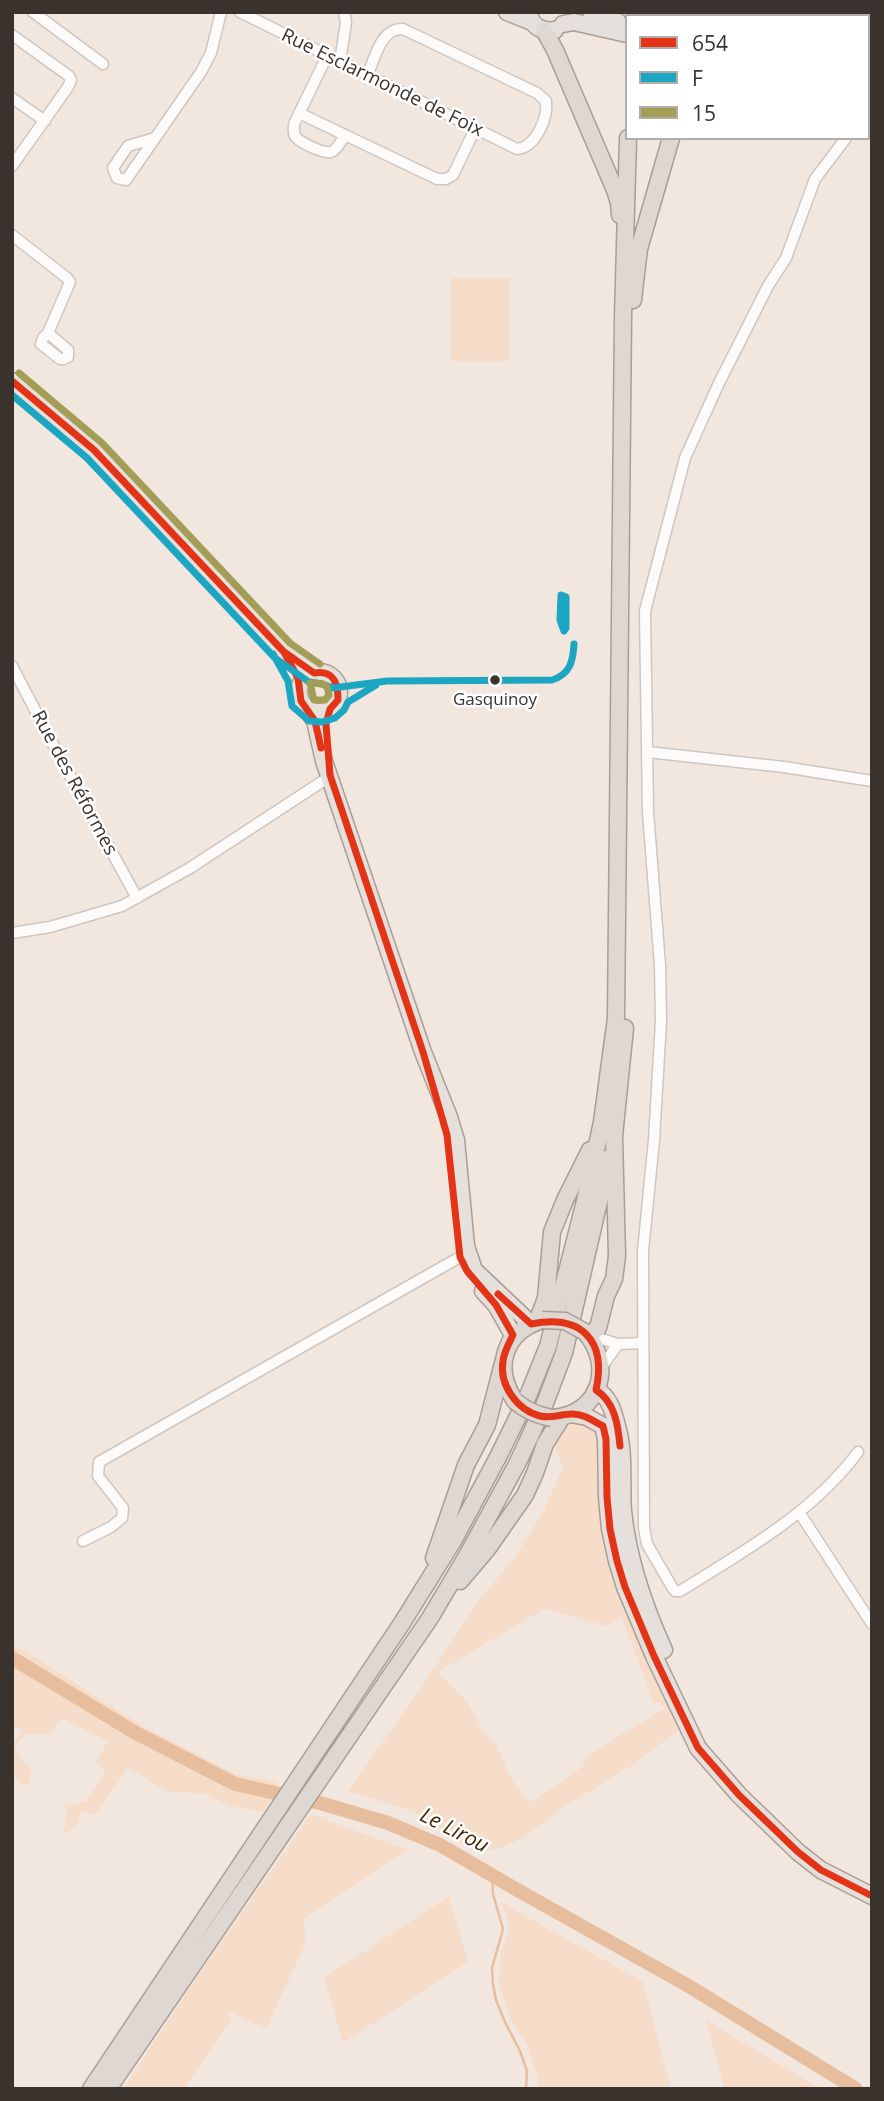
<!DOCTYPE html>
<meta charset="utf-8">
<style>
body{margin:0}
#map{position:relative;width:884px;height:2101px;overflow:hidden;background:#f2e7df;font-family:"Open Sans",sans-serif}
canvas{display:block}
.frame{position:absolute;inset:0;border:14px solid #3a322c;pointer-events:none}
.legend{position:absolute;left:625px;top:14px;width:245px;height:126px;box-sizing:border-box;background:#fff;border:2px solid #b0adab;margin:0;padding:9px 12px;list-style:none;font-size:21px;color:#3a322c}
.legend li{display:flex;align-items:center;gap:14px;height:35px}
.legend b{width:35px;border:2px solid #b0adab}
</style>
<div id="map">
<canvas width="884" height="2101"></canvas>
<div class="frame"></div>
<ul class="legend">
<li><b style="height:9px;background:#e43417"></b>654</li>
<li><b style="height:9px;background:#1da6c2"></b>F</li>
<li><b style="height:9px;background:#a49d55"></b>15</li>
</ul>
</div>
<script>
const g = document.querySelector('canvas').getContext('2d');
g.lineJoin = 'round';
function fillPath(path, color) { g.fillStyle = color; g.fill(path, 'evenodd'); }
function stroke(path, color, width, dash) { g.strokeStyle = color; g.lineWidth = width; g.lineCap = dash ? 'butt' : 'round'; g.setLineDash(dash || []); g.stroke(path); }
function write(font, color, halo, rows, align = 'center') {
  g.font = font + ' "Open Sans",sans-serif'; g.lineWidth = 5; g.setLineDash([]); g.textBaseline = 'middle'; g.strokeStyle = halo; g.fillStyle = color; for (const [text, x, y, turn = 0] of rows) {
    g.save(); g.translate(x, y); g.rotate((+turn || 0) * Math.PI / 180); g.textAlign = isNaN(turn) ? turn : align; if (halo) g.strokeText(text, 0, 0); g.fillText(text, 0, 0); g.restore();
  }
}
fillPath(new Path2D(`
 M451 278H510V361H451Z
 M575 1405 593 1414 605 1465 683 1727 631 1766 564 1807 523 1838 498 1849 485 1851 462 1843 415 1812 348 1791 434 1669 475 1605 514 1558 542 1514 563 1467 544 1418 559 1407ZM544 1609 606 1626 622 1618 654 1703 658 1702 665 1708 586 1756 583 1766 532 1802C513 1791 505 1762 496 1744L489 1740 467 1702 438 1672Z
 M12 1643 141 1725 237 1775 279 1782 274 1791 234 1781 135 1729 12 1654Z
 M12 1664C84 1706 154 1753 231 1785 244 1791 259 1793 272 1797L263 1812 229 1806 206 1794 166 1791 128 1768 96 1814 86 1812 80 1814 79 1823 67 1833H62L68 1813 64 1803 75 1804 86 1801 106 1772 95 1763 108 1741 62 1718 50 1734H26L15 1747 20 1758 32 1769 29 1784 21 1785 12 1774V1745L22 1730 16 1726 12 1730Z
 M311 1814 408 1850 304 1919 306 1943 266 2029 225 2010 232 2018 184 2089H123L194 1981Z
 M449 1896 468 1962 343 2043 324 1978Z
 M499 1901 643 1982 671 2089H535L539 2083 527 2045 511 2022 499 1984 500 1955 509 1930 506 1914Z
 M706 2020 821 2089H721L724 2087Z`), '#f6ddca');
stroke(new Path2D(`
 M492 1875 493 1894 503 1929 492 1968 493 1984 496 2000 505 2022 520 2051 527 2071 526 2089`), '#e6be9e', 2.5);
stroke(new Path2D(`
 M12 1658 134 1732 235 1784 320 1803 388 1823 440 1845 521 1892 687 1985 856 2089`), '#e6be9e', 14);
const minor = new Path2D(`
 M33 12 103 64
 M240 12 517 149C536 147 548 118 546 101L537 93 403 29C380 28 375 59 367 76
 M12 35 69 76 71 80 68 87 12 166
 M327 56 294 124C294 129 293 132 295 136 298 142 324 154 331 152 337 150 342 140 345 135
 M340 62 346 22 344 12
 M12 98 45 121
 M299 113 437 179H446L453 175 475 129
 M868 129 872 131
 M155 138 128 146 113 168 117 178 126 180 201 72 211 53 221 12
 M846 138 815 179 786 258 768 286 719 383 685 458 645 611 648 812 660 965 661 1021 654 1140 643 1251 644 1528 647 1544 672 1587 675 1591H680C743 1552 813 1513 858 1452
 M12 235 67 278 70 282 48 333 43 338 41 344 60 359H64L68 357V350L48 333
 M12 666 58 754 137 898
 M648 752 784 767 872 781
 M12 933 50 927 122 906 190 868 323 781 331 778
 M593 1341 598 1338 618 1344 643 1343
 M601 1368 618 1344
 M799 1512 872 1624
 M83 1541 111 1527 122 1518 123 1508 98 1476 99 1462 460 1257H469`);
const primary = new Path2D(`
 M507 12 532 22
 M529 12C531 26 541 32 555 30
 M591 12 618 22
 M563 24 574 22 627 34
 M868 109 872 111
 M12 381 94 450 283 651 314 673
 M299 692a20 20 0 1 1 40 0a20 20 0 1 1-40 0Z
 M304 705 315 721 324 761 423 1052 449 1117 456 1140 466 1246 474 1270 531 1324
 M483 1291 496 1305 513 1335 507 1349
 M596 1390C609 1395 614 1413 617 1426 625 1453 621 1483 623 1511 628 1560 644 1606 664 1650
 M571 1414 587 1417 603 1426 606 1439 607 1497 610 1529 617 1561 625 1587 654 1656 698 1748 739 1795 798 1852 821 1870 872 1896`);
const trunk = new Path2D(`
 M692 12 694 16
 M635 16V12
 M544 30 555 50 615 190 619 203 620 215
 M633 300 639 249 671 138
 M537 1322 546 1298 552 1232 565 1200 590 1150
 M588 1336 598 1328 606 1296 614 1279 617 1256 614 1136 625 1028
 M515 1401C493 1368 503 1333 542 1320
 M554 1418C601 1413 614 1365 585 1332
 M434 1558 466 1465 487 1425 503 1363
 M460 1581 488 1548 525 1495 535 1473 545 1444 562 1417
 M91 2089 402 1623 453 1541 498 1457 527 1398 548 1346 585 1201 602 1122 616 1018 623 317 628 138
 M108 2089 430 1618 468 1554 517 1464 544 1406 564 1353 609 1158`);
stroke(minor, '#cec6c0', 13);
stroke(primary, '#aa9e94', 19);
stroke(trunk, '#aa9e94', 19);
stroke(minor, '#fdfbfa', 10);
stroke(primary, '#e6e0dc', 16);
stroke(trunk, '#ded7d2', 16);
const trunkBridge = new Path2D(`
 M542 1320 565 1321 585 1332
 M515 1401C527 1411 537 1415 552 1418`);
stroke(trunkBridge, '#aa9e94', 19, []);
stroke(trunkBridge, '#ded7d2', 16);
stroke(new Path2D(`
 M12 381 94 450 283 651 314 673C334 670 338 683 338 700L330 709 326 724 330 775 423 1052 447 1135 460 1257 467 1271 496 1305 513 1335C509 1343 504 1352 503 1361 499 1385 517 1410 540 1416 551 1419 561 1414 572 1414 584 1414 593 1421 603 1426L606 1439 607 1497 610 1529 617 1561 625 1587 654 1656 698 1748 739 1795 798 1852 821 1870 872 1896
 M284 652 298 678 301 701 315 721 321 748
 M498 1294 531 1324C581 1314 607 1340 596 1390 615 1402 618 1425 620 1446`), '#e43417', 7);
stroke(new Path2D(`
 M12 395 87 458 275 658 309 682 322 684 333 688 387 681 552 680C570 674 573 662 574 644
 M561 595 566 597V628L564 631 560 620Z
 M273 654 288 681 292 706 309 721 322 722 335 718 344 710 348 702 376 685`), '#1da6c2', 7);
stroke(new Path2D(`
 M19 373 102 443 290 643 320 664
 M310 683 314 700H325L329 695 327 687 323 684 314 683`), '#a49d55', 7);
for (const [x, y, r, color] of [
 [495,680,6,"#3a322c"]
]) { const dot = new Path2D(); dot.arc(x, y, r, 0, 2 * Math.PI); g.fillStyle = color; g.fill(dot); stroke(dot, '#fff', 2.5); }
write('17px', '#3a322c', '#fff', [
 ["Gasquinoy",495,700]
]);
write('19px', '#3a322c', '#fff', [
 ["Rue Esclarmonde de Foix",382,83,26],
 ["Rue des Réformes",74,783,62]
]);
write('italic 21px', '#452301', '#fff', [
 ["Le Lirou",454,1831,27]
]);
</script>
